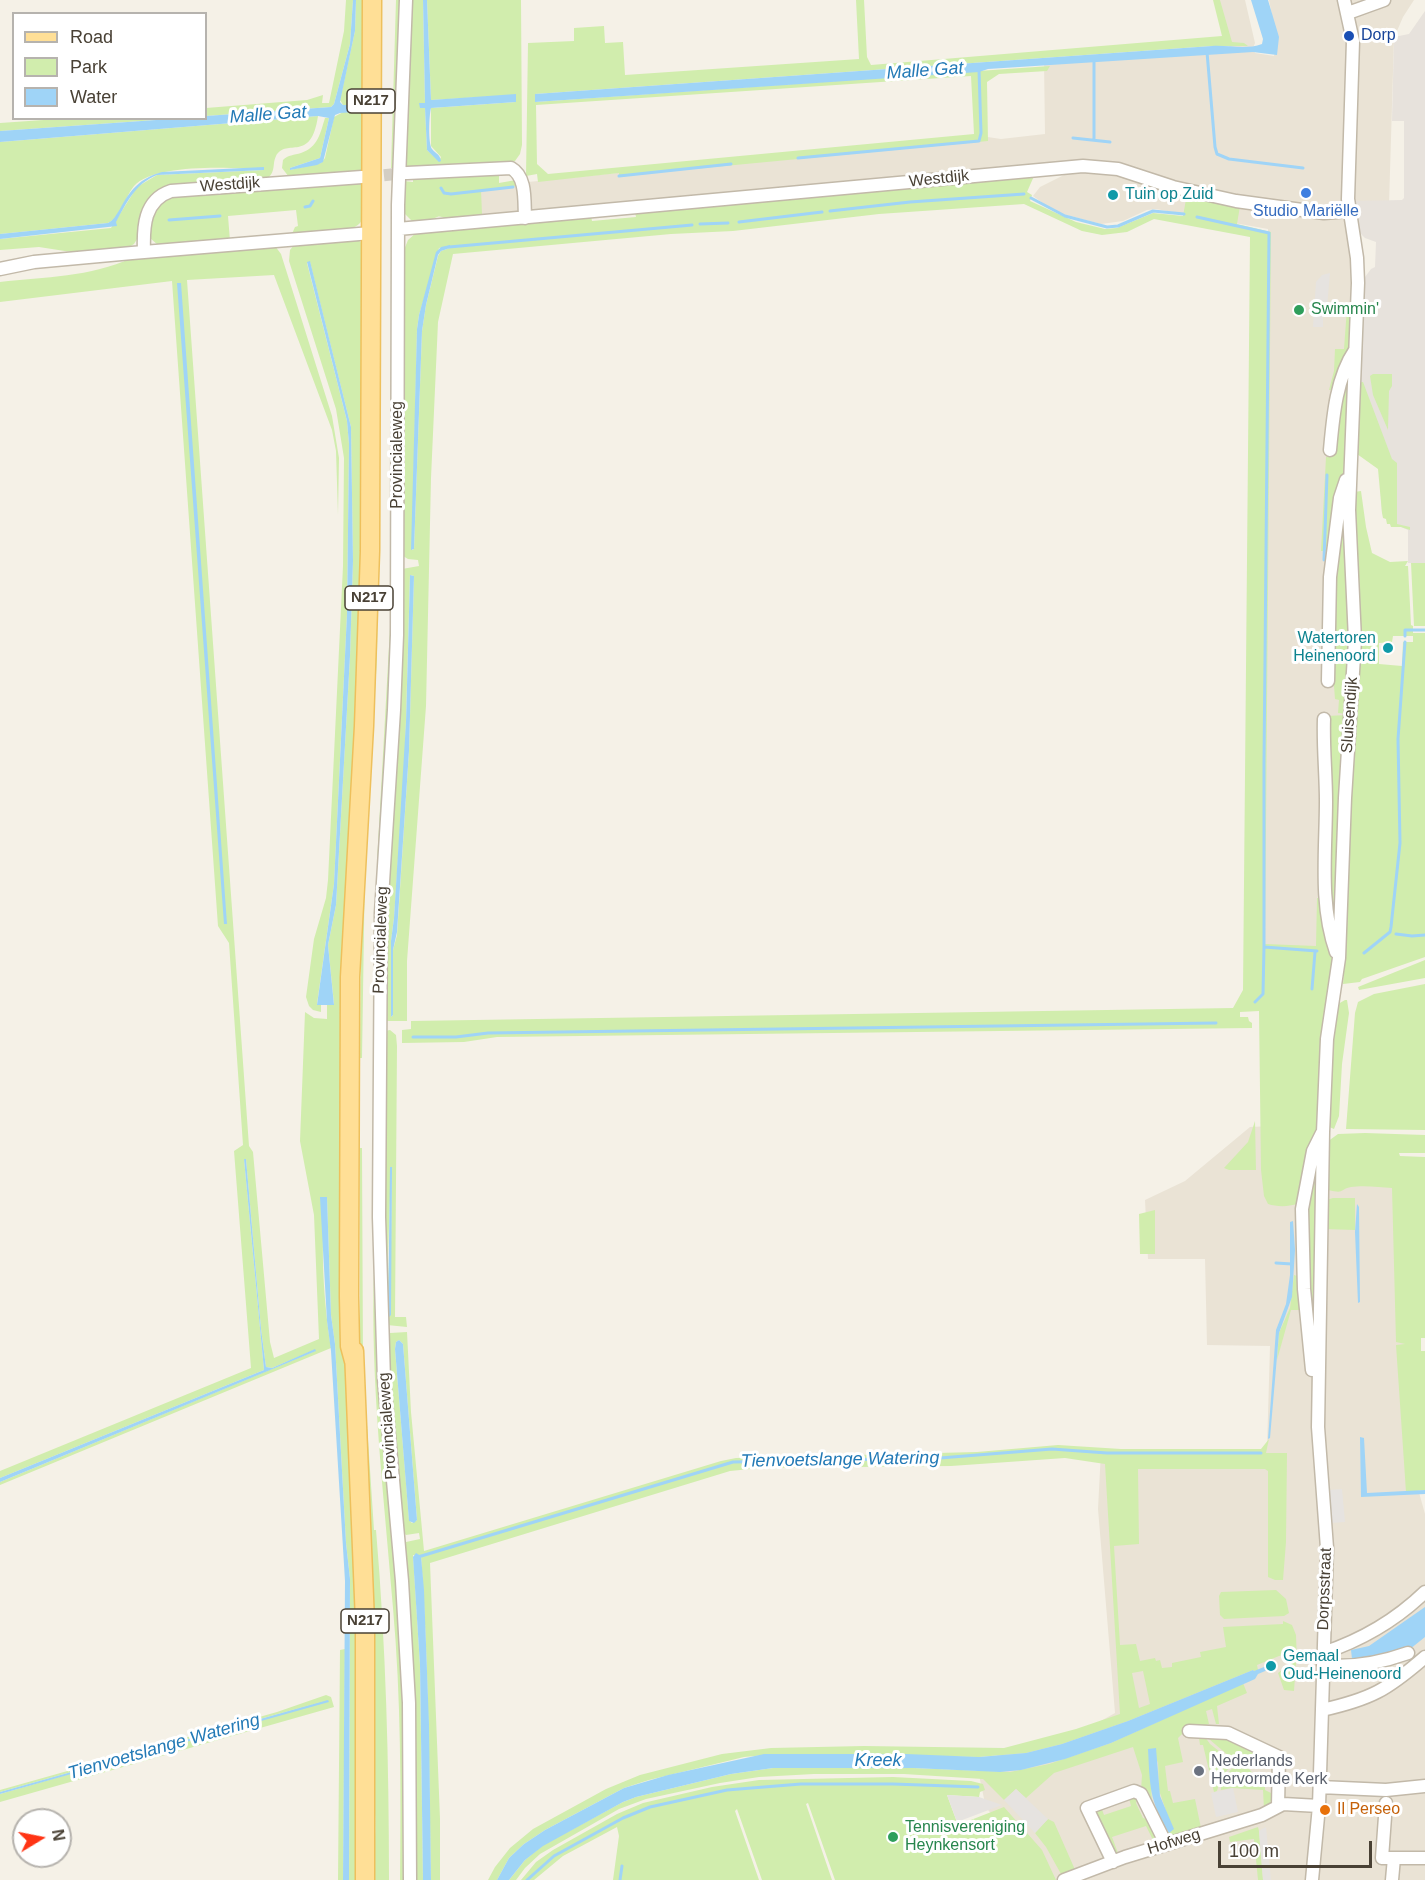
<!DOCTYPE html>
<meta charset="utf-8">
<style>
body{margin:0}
#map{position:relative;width:1425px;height:1880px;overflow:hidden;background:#f5f1e7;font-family:Helvetica,sans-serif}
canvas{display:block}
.legend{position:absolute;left:12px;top:12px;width:195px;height:108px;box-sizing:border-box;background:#fff;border:2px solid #b6b3ae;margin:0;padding:8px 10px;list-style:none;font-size:18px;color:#494135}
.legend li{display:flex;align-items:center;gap:12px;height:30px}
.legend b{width:30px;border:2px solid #b6b3ae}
.north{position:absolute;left:12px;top:1808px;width:60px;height:60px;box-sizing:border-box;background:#fff;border:2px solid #b6b3ae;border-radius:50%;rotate:80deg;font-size:16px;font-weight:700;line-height:24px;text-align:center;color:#494135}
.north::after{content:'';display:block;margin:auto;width:21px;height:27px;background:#ff3414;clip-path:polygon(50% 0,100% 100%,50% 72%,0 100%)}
.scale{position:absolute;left:1218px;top:1841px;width:154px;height:27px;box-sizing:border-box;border:3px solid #494135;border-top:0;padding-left:8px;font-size:18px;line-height:21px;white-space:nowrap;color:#494135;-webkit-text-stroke:4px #fff;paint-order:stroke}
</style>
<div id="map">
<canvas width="1425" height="1880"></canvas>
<ul class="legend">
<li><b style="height:8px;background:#ffdf96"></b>Road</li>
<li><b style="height:16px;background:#d1edad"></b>Park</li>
<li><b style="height:16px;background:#9fd4f7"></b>Water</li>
</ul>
<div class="north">N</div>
<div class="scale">100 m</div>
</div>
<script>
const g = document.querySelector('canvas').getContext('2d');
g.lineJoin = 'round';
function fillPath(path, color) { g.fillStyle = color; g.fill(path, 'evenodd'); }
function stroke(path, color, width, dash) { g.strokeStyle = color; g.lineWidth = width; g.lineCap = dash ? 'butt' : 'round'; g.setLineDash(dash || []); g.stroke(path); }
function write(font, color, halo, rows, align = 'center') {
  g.font = font + ' Helvetica,sans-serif'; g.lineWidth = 6; g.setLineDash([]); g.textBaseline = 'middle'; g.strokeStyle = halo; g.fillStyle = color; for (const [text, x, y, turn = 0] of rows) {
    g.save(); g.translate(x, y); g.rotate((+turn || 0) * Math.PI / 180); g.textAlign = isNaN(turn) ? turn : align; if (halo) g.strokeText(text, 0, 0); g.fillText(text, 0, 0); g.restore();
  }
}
fillPath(new Path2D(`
 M1214 0H1245L1255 43 1253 48 1255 53 1274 56 1277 41 1269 0H1414L1403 17 1394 38 1389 205 1367 207 1346 229 1351 255 1353 280 1351 633 1335 947 1263 948 1268 229 1156 209 1147 210 1123 221 1101 224 1055 212 1033 196 1040 187 1070 172 468 217 469 188 981 136 1001 139 1045 134 1044 61 1230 49Z
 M1272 1126 1398 1171 1410 1460 1425 1514V1880H1035L1012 1835 986 1808 976 1761 1076 1735 1115 1713 1098 1509 1101 1451 1267 1449 1270 1346 1207 1345 1205 1259H1148L1145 1200 1185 1181 1250 1127Z`), '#eae3d5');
fillPath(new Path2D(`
 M1425 11V563H1408V530L1401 527H1392L1382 513 1379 468 1357 451 1365 277 1371 269 1375 267 1376 242 1365 238 1358 231 1354 201 1402 200 1404 198V121H1392L1394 37 1409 34Z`), '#e7e2dc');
fillPath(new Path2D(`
 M346 0H353L350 44 334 104 331 107 206 116V108L307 100 323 95 322 103H329L344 31Z
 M356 0H367L365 172 289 177 282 168 283 160C288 155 294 155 301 153 318 147 320 134 325 118H329L320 158 290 168V170L321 163 325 158 334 117 356 105H343L340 100 355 31Z
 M396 0H402L395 168H391Z
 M410 0H423L425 103H420V108L425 107 427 150 439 161 441 157 431 146V108L516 102V95L431 100 427 0H521L522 145 520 154 515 161 407 169V167H404Z
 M856 0H864L867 57 871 65 1222 36 1213 0H1220L1232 42 1244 43 1248 46H1212L535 94V102L1050 66 1047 71 999 74 987 82 988 141 619 176V173L538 182 537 174 526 176 528 43 574 41V28L604 26 605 43 623 42 625 75 859 59ZM971 76 974 134 548 174 537 164 536 105Z
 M318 116C311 164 287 137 276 156 272 164 276 171 268 178L177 185 145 204 141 213 139 236 134 244 126 249 84 254 39 247 0 250V239L111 228 137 187 157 175 264 170C235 167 154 163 134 186 125 197 121 217 108 223L0 234V142Z
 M58 119H170L0 131V123Z
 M499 172V183L516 180 517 186 481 190 482 214 447 220C438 213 437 218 429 221 425 223 417 222 413 222L404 213V181L413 182V179L423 177Z
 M1034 176 1027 192 1032 195 1030 201 1076 222 1105 229 1117 228 1153 213 1183 216 1187 194 1240 206 1237 224 1271 232 1265 944 1316 946 1317 898H1322L1324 931 1334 965 1316 1132 1299 1203C1290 1207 1277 1207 1268 1204L1264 1196 1261 1170 1259 1011 1240 1012V1017H1248L1249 1021 1252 1023V1028L497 1037 464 1042 402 1043V1030L411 1029V1021L1233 1008 1243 990 1250 237 1154 219 1127 232 1102 235 1082 231 1024 204 879 214 733 231 671 234 453 254 438 322 431 478 426 706 407 961V1021H386L385 930 402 569 419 566 418 560 408 559 403 556 404 250 408 240 416 233 591 216 592 221 636 217 635 212ZM450 246V248L441 251 438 256 426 305 422 331 414 549 412 550 417 329 419 315 439 248ZM410 575 414 576 409 751 397 935 393 950V1015L391 1017V941L394 918 405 755Z
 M365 181C364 193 368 214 360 223 351 234 306 234 291 236L295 227 298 226 296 210 228 216 230 241 158 245 150 238C147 220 156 209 167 197Z
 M392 181H395L390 674 377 896V862L390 628Z
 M357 239 363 244 365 494 340 1295 341 1321 346 1355 358 1559 360 1880H349L350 1579 346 1543 335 1344 331 1315 327 1197C319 1240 324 1305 331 1348L0 1485V1482L315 1351 314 1350 272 1368 266 1367 261 1329 246 1159H244L264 1370 0 1478V1471L251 1368 234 1151 243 1145 229 943 218 926 172 281 0 302V282C45 277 90 277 132 258L275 246 281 254 332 416 339 458 338 515 336 451 332 430 274 275 187 280 249 1146 253 1152 270 1342 274 1358 319 1339 314 1215 300 1141 305 1012 314 1018 327 1019V1005L334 1004 328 945 336 905 350 656 353 561 351 427 310 262 307 263 347 421 349 444 347 614 334 884 317 1004 321 1005V1012L313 1010 309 1006 306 997 314 939 326 898 328 880 343 566 344 458 336 409 289 261 290 250 294 245Z
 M1347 308H1353L1351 346 1337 390H1329L1334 371 1335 349H1344Z
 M1350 361 1345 469 1330 551H1321L1326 457H1332V437Z
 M1373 374H1392V386L1389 391 1388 430 1373 395 1370 376Z
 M1358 382H1363L1392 459 1397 463V524L1410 527V530L1401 527H1391L1390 524H1387L1386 519 1383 518 1382 513 1378 469 1357 454Z
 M1344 491 1351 626 1346 714 1338 713 1339 700 1335 699 1330 634Z
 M1361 491 1366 527 1372 553 1390 562 1408 561 1405 566H1408L1411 625 1413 626V633H1425V957L1362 979 1360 982 1343 984 1344 970 1342 969 1350 787 1353 786V779L1350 778 1354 492ZM1393 636H1413V642H1403L1402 666 1379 664V643L1392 642Z
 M379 506 377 658 365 863 362 1058H360L361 922Z
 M1411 563H1425V626H1414Z
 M1346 715 1336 943 1329 912 1327 716Z
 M1425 960V978L1359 990 1358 987Z
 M1425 984V1130L1346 1129 1355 1013 1358 1002 1374 994Z
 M1345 1000H1347L1349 1013 1342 1064 1339 1116 1334 1129 1327 1126 1330 1048 1338 1004Z
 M390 1030 396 1035 397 1046 395 1317H406L407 1327 387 1325 383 1254 385 1031ZM391 1167 392 1172 390 1316 388 1255Z
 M1255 1121 1256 1170H1229L1224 1168 1248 1142Z
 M1365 1133 1425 1135V1153H1399L1400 1156 1425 1157V1338H1421V1351H1425V1490L1406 1492 1396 1345 1405 1344 1396 1342 1392 1188C1380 1187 1363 1185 1351 1187 1338 1190 1345 1194 1328 1190L1327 1142 1338 1134Z
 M360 1148H362L363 1364 374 1530H376C386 1647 389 1763 389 1880H371C376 1846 377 1814 372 1780L360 1344Z
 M1318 1151 1315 1367 1308 1319V1198Z
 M1333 1198H1355V1230L1324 1229 1326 1200Z
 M1155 1210V1254H1140L1139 1214Z
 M374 1268 381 1417 396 1588 402 1677 403 1880H400C401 1789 401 1698 393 1608 384 1495 370 1381 374 1268Z
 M1294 1275 1297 1276 1299 1280 1303 1310H1291L1277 1360 1279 1333 1290 1308Z
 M407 1332 411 1412 424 1551 721 1461 736 1458 977 1452 1058 1445 1121 1449H1261L1269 1439 1266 1453H1287L1286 1542 1283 1580H1275L1268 1577V1471L1265 1469H1138L1139 1544 1114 1546 1120 1645 1136 1644 1140 1661 1155 1658 1156 1661 1160 1660 1162 1668 1172 1667V1663L1201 1657 1200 1652 1226 1647 1223 1627 1283 1624V1621L1292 1625 1296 1635 1297 1663H1296L1294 1691 1284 1690 1278 1673 1295 1660V1654L1279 1656 1257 1665 1258 1670 1254 1671 1253 1670 1128 1721 1062 1744 1026 1753 979 1757 777 1754 744 1757 649 1780 624 1788 545 1830 524 1844 509 1858 497 1880H488L495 1867 510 1848 533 1829 606 1789 640 1775 722 1754 771 1748 864 1746 1004 1748 1076 1729 1120 1714 1105 1464 1065 1458 951 1466 761 1468 730 1471 430 1563 440 1819V1880H431C429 1772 429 1664 421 1556L413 1555 420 1665 423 1880H414L415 1748 403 1546 406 1542 420 1539 419 1533 406 1535 402 1531 386 1336 390 1333ZM399 1340 403 1344 417 1520 412 1523 409 1520 395 1349 396 1342ZM1143 1671 1150 1704 1139 1708 1132 1673Z
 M1276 1590 1286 1599 1289 1613 1284 1616 1224 1619 1220 1615 1219 1596 1221 1592Z
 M345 1649 343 1880H338L340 1650Z
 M1243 1683 1247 1693 1217 1706 1219 1724H1216L1212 1709 1206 1711 1209 1724C1200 1728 1193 1721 1185 1726L1183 1733 1178 1738 1183 1762 1165 1766 1168 1791H1170L1173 1803 1195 1799 1201 1828 1173 1837H1168L1141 1790 1142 1775 1133 1747 1054 1773 1026 1798 1016 1789 1004 1800 983 1779 904 1774H814L759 1777 720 1783 646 1799 619 1809 540 1854 525 1868 516 1880H509L525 1860 543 1845 623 1802 636 1797 731 1774 773 1768H913L1010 1772 1049 1764 1111 1743ZM1158 1760 1159 1790 1168 1817 1169 1833C1148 1803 1148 1794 1158 1760Z
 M326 1695 331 1697 334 1707 0 1802V1794L328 1700 0 1792V1790L277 1712Z
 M1227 1736 1267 1756 1250 1765 1236 1762 1209 1739Z
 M1205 1737 1210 1744 1234 1763 1221 1777 1217 1791 1214 1792 1203 1745H1200L1199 1738Z
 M1236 1765 1249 1769 1265 1787V1790L1273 1794 1269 1807 1264 1809 1263 1790 1232 1788 1221 1790C1220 1778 1228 1773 1236 1765Z
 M893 1777 971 1781 983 1784 985 1790 980 1792 979 1797 947 1795 958 1825 1004 1807 1042 1850 1056 1880H835L808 1803 806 1804 832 1880H762L737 1809 735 1811 759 1880H613L619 1836 617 1827 563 1856 534 1880H521L536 1862 553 1850 617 1814 643 1803 712 1787 759 1780Z
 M1136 1796 1138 1798 1136 1803 1143 1818 1147 1819 1160 1840 1154 1842 1146 1826 1112 1837 1118 1853 1114 1854 1098 1817 1094 1816V1810L1101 1807 1104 1815 1131 1806 1129 1798Z
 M1048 1819 1054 1822 1076 1872 1061 1874 1046 1847 1035 1833Z
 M1258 1827 1259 1831 1263 1880H1258L1254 1839 1230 1842 1229 1837Z`), '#d1edad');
fillPath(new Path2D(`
 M1330 273 1327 307 1323 309V327H1313L1316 282 1322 275Z
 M1342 1489 1345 1522 1331 1523 1328 1490Z
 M1233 1788 1238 1812 1216 1817 1211 1793Z
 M1016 1789 1048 1819 1035 1833 1004 1800Z
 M947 1795 979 1797 1002 1805 957 1822Z
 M1266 1827 1271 1880H1263L1259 1831Z`), '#e6e3e0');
fillPath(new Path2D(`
 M353 0H356L355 31 340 102 343 105H356L357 112 340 113 335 115 323 162 317 165 290 170V168L320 158 329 118 318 116 0 142V131L170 119 206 118V116L331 107 334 104 350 44Z
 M423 0H427L431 100 516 94V102L431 108C429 116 428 143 432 149 436 154 440 154 441 161L439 162 427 150 425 108H420L419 103H425Z
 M1251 0H1268L1279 37 1277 55 1253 52 988 69 979 72 535 102V94L1212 46C1229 45 1246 50 1262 44L1263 39Z
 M264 167V170L157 175C135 184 127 202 116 222L117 226 0 239V234L108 223C114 220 116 215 120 209 130 190 140 178 162 172Z
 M450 245V248L441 251 438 255 426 305 422 331 414 549 411 550 417 329 419 315 436 252 441 247Z
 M310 261 351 427 353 561 350 656 336 905 328 945 334 1005H317L334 884 347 614 349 444 347 421 307 262Z
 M177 283H181L227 924H224Z
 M410 575 414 576 409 751 397 932 393 950V1015L391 1017V941L394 918 406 722Z
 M244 1159H246L261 1329 266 1367 272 1368 315 1349 316 1351 0 1482V1478L264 1370Z
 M390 1167H392V1172L391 1315 388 1318Z
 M320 1197H327L331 1315 335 1344 346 1543 350 1579 349 1880H343L345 1581 331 1351 327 1321Z
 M1357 1204 1359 1207 1360 1302 1358 1303 1355 1232Z
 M1293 1221 1295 1250 1292 1297 1279 1333 1270 1438 1268 1439 1276 1330 1286 1304 1290 1275V1222Z
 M399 1340 403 1344 417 1520 414 1523 409 1521 395 1349 396 1342Z
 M1360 1437 1364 1438 1367 1493 1425 1490V1494L1361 1497Z
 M416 1553 421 1556 424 1590 429 1725 431 1880H423L420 1665 413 1557Z
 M1425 1607V1637L1410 1649 1374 1658 1352 1659 1351 1650 1369 1646Z
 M1269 1665 1270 1669 1258 1674 1255 1679 1111 1743 1065 1759 1021 1770 1000 1772 913 1768H773L731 1774 636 1797 623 1802 543 1846 525 1860 509 1880H497L509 1858 524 1844 545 1830 624 1788 668 1775 764 1754H906L979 1757 1026 1753 1062 1744 1128 1721 1253 1670 1254 1671Z
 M328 1700 329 1702 0 1794V1792Z
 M1156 1748 1160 1796 1174 1829 1169 1833C1149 1801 1150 1785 1148 1749Z`), '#9fd4f7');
stroke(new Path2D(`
 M1207 52 1215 147 1217 154 1229 159 1303 168
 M1094 61V140
 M1073 138 1110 142
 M798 158 979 141 981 133 979 70
 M619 176 731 164
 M441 188 444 193 451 194 513 187
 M1031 198 1065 216 1107 227 1118 226 1153 211 1184 214
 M305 207 310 206 313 201
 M830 211 910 202 1024 194
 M1197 217 1269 233 1264 762V947
 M169 220 220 216
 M739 222 822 212
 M700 224 728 223
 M449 247 692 225
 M1324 560 1327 475
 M1405 636V630H1425
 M1396 934 1412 936 1425 935
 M1364 953 1390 932 1391 927 1400 843 1398 739 1405 642
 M1312 989 1315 952
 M1255 1002 1263 994 1264 947 1317 951
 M413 1037H456L488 1033 1216 1023
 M1276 1263 1292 1264
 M418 1557 733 1462 940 1458 1052 1449 1107 1453H1261
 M527 1880 554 1856 623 1818 650 1807 727 1790 801 1784H893L978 1787
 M620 1880 622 1866`), '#9fd4f7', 3);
stroke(new Path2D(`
 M366 177 407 173`), '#d3cec3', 12, [12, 6]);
const minor = new Path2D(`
 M406 0 398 205 397 635 394 710 381 913 379 1217 384 1380 402 1581 409 1703 410 1880
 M1348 13 1384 0
 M407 173 511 168C527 177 524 201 525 218
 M398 229 1083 166 1118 169 1173 187 1236 201 1324 213 1349 211
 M144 252C143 227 144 200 171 191L362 177
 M0 269 34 262 132 253 371 233
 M1330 450C1333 417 1336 378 1355 350
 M1328 681 1330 577 1340 498 1346 480
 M1324 719C1323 746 1326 774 1326 801 1326 851 1319 904 1336 952
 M1312 1370 1304 1289 1302 1209 1313 1151 1322 1133
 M1323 1653C1362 1640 1396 1620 1425 1592
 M1323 1665C1353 1668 1380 1663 1408 1653
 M1322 1710C1371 1699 1387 1690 1425 1657
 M1189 1731 1228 1733 1279 1757 1278 1806
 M1320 1787 1386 1790 1425 1786
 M1386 1803 1382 1858H1425
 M1113 1862 1087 1808 1134 1791 1141 1794 1166 1844
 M1064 1880 1125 1857 1262 1815 1283 1804 1319 1806
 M1312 1880 1319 1806 1327 1548 1318 1427 1323 1132 1327 1039 1339 958 1345 798 1355 640 1349 510 1358 283 1357 258 1348 199 1353 41 1344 0
 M1392 1880 1394 1858`);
const primary = new Path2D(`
 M354 1351 365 1622V1880
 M354 1361 350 1346 349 1296 350 977 364 726 370 551 372 0`);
stroke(minor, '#c2b9a9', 15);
stroke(primary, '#eec05c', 21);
stroke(minor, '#fff', 12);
stroke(primary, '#ffdf96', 18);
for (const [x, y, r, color] of [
 [1349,36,6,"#1a4fb4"],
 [1306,193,6,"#3f7fe0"],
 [1113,195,6,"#0f9aa8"],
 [1299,310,6,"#2e9e5b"],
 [1388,648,6,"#0f9aa8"],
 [1271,1666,6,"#0f9aa8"],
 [1199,1771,6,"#6b7280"],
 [1325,1810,6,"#e8710a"],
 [893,1837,6,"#2e9e5b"]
]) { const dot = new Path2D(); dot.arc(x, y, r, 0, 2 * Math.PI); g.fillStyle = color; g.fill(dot); stroke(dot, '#fff', 2); }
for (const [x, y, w] of [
 [371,101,48],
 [369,598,48],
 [365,1621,48]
]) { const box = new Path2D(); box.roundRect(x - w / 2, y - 12, w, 24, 4.5); g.fillStyle = '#fff'; g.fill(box); stroke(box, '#494135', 1.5); }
write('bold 15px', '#494135', null, [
 ["N217",371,101],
 ["N217",369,598],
 ["N217",365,1621]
]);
write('16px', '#164399', '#fff', [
 ["Dorp",1361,36]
], 'left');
write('16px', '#494135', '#fff', [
 ["Westdijk",939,179,-6],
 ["Westdijk",230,185,-4],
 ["Provincialeweg",398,455,-90],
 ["Sluisendijk",1350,715,-86],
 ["Provincialeweg",381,940,-88],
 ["Provincialeweg",388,1426,-94],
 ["Dorpsstraat",1325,1589,-88],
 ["Hofweg",1174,1842,-17]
]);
write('16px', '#0d838f', '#fff', [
 ["Tuin op Zuid",1125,195],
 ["Watertoren",1376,639,"right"],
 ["Heinenoord",1376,657,"right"],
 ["Gemaal",1283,1657],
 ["Oud-Heinenoord",1283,1675]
], 'left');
write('16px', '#366cbe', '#fff', [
 ["Studio Mariëlle",1306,212]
]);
write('16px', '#27864d', '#fff', [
 ["Swimmin'",1311,310],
 ["Tennisvereniging",905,1828],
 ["Heynkensort",905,1846]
], 'left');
write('16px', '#5b616d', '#fff', [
 ["Nederlands",1211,1762],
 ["Hervormde Kerk",1211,1780]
], 'left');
write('16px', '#c56008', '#fff', [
 ["Il Perseo",1337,1810]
], 'left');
write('italic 18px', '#237ab6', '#fff', [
 ["Malle Gat",925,71,-4],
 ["Malle Gat",268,115,-4],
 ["Tienvoetslange Watering",840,1460,-1],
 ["Tienvoetslange Watering",164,1747,-16],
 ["Kreek",878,1761]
]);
</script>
